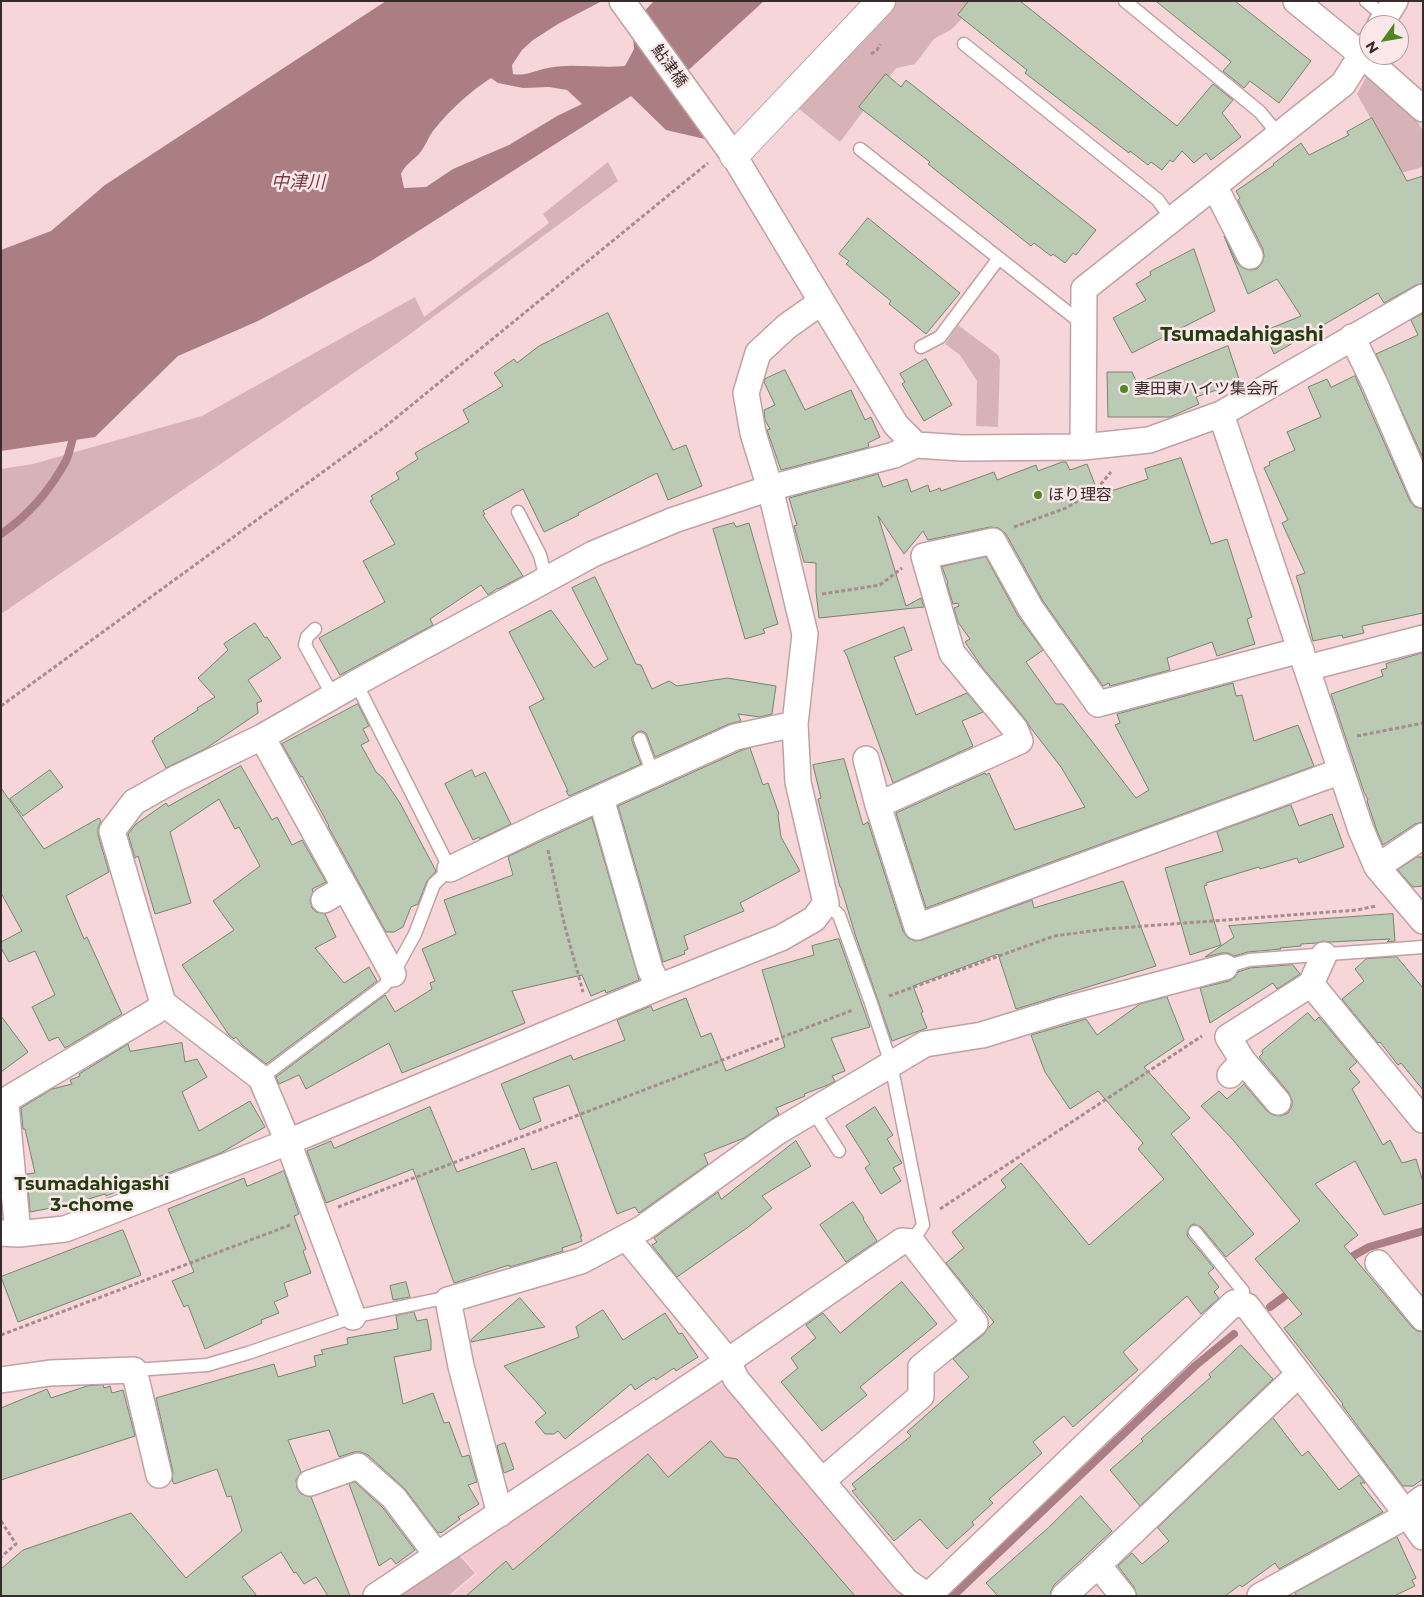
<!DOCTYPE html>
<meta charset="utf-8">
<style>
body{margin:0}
#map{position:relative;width:1424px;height:1597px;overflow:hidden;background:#f7d6da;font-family:Montserrat,sans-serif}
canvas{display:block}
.frame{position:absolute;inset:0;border:2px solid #372b2c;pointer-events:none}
.north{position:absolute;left:1359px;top:15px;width:50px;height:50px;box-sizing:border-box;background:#fbe7e9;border:1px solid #ad9c9d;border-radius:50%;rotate:238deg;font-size:14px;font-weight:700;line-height:20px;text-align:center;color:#372b2c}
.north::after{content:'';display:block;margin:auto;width:18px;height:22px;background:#4f8722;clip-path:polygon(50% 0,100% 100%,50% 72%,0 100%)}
</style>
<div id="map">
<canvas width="1424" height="1597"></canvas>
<div class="frame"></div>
<div class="north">N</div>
</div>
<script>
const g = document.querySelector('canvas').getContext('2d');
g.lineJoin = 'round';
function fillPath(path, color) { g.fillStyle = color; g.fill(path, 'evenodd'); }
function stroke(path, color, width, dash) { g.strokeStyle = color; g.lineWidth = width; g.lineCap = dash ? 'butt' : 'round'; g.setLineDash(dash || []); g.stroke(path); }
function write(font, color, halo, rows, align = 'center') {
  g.font = font + ' Montserrat,"Noto Sans JP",sans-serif'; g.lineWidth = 5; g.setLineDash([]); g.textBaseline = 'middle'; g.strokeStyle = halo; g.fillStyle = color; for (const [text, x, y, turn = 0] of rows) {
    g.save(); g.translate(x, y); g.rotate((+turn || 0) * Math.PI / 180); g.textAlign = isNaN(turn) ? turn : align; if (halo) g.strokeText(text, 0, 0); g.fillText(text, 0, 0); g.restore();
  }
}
fillPath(new Path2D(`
 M712 1384 727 1385 898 1590 905 1596H451L477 1574 460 1553Z`), '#f2c9ce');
fillPath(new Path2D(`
 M895 1H978L952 29 934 39 915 64 896 68 840 142 798 108 811 95 874 21Z
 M1366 77H1369L1413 114 1423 131V167L1401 173 1357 94Z
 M608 162 618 181 399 342 1 614V469L33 464 202 416 415 297 424 317 549 223 543 214Z
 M958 325 998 355 1000 360 998 427 976 426 977 381 960 355 945 344Z
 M457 1553 475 1573 448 1596H391Z`), '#d7b2b6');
fillPath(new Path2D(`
 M386 1H602L558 24 533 40 522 50 512 65 513 74C524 76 532 72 543 69 570 62 597 69 625 66L634 49 632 24 654 1H764L670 87 705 139 666 130 631 96 371 261 258 321 178 356 95 437 1 451V250L51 231 105 185ZM491 78 498 83 523 88 549 87 567 90 582 104 557 116 509 145 453 169 426 187 404 188 401 174C405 165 412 161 419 154 425 147 428 138 433 131 450 110 469 92 491 78Z`), '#ab7e84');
stroke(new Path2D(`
 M1 534C29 515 50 490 66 461 70 452 72 440 75 431
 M1344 1261 1369 1247 1423 1231
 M1270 1307 1293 1290
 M953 1596 1195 1366 1234 1334`), '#ab7e84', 8);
const building = new Path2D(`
 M969 1H1020L1177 126 1213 84 1233 100 1222 113 1241 137 1211 160 1206 153 1194 163 1182 151 1173 162 1170 160 1162 170 1151 162 1148 165 1130 151 1129 153 1025 73 1027 70 958 15Z
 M1156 1H1235L1311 61 1279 103 1250 81 1244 88 1223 71 1231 62Z
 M886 74 901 87 906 80 1096 230 1076 255 1073 253 1065 263 1053 254 1051 256 1034 243 1031 246 928 164 930 162 859 107Z
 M1372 118 1407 181 1423 176V283L1416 285 1384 303 1378 293 1274 354 1264 331 1301 316 1277 279 1248 294 1224 236 1237 263 1243 268 1250 270 1257 269 1262 263 1264 256 1263 249 1238 200 1240 198 1236 191 1274 165 1273 164 1301 143 1309 155 1349 135 1347 132Z
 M868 218 960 293 926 334 889 304 891 301 846 264 849 261 839 254Z
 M1194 249 1215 311 1132 353 1113 318 1146 300 1136 284 1151 275 1150 272Z
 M608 313 673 450 686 445 702 486 668 500 657 473 578 513 579 515 544 532 523 489 483 511 485 514 483 515 523 576 498 589V588L488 595 481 585 430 619 433 625 340 675 319 638 385 602 363 561 395 544 370 501 373 499 371 496 399 479 396 473 418 459 415 453 469 422 463 410 503 386 494 373 514 359 517 363 539 346Z
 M1423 314V458L1376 354 1418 335 1411 320Z
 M1228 346 1240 382 1196 397 1199 404 1170 417H1108L1107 372H1132L1137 383Z
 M926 359 952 405 924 421 902 384 905 382 900 374Z
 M785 370 805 410 851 390 865 420 871 417 880 437 868 443 869 447 781 470 767 430 770 429 765 420 764 410 775 405 764 382 765 379Z
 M1355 376 1410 501 1415 507 1423 509V613L1362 626 1364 633 1343 638 1342 635 1313 641 1300 588 1296 576 1305 573 1282 523 1288 520 1264 468 1270 465 1269 462 1295 450 1287 432 1321 417 1308 387 1327 379 1331 387Z
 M1181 458 1211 544 1227 539 1252 617 1247 619 1255 644 1217 656 1212 642 1167 658 1170 670 1110 686 1109 683 1103 686 1043 601 1006 534 999 528 990 527 928 540 923 531 904 554 878 516 906 606 921 598 924 607 819 618 816 592V563L804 562 794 526 797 525 789 498 878 474 883 487 907 479 911 492 928 485 930 492 940 488 941 491 994 472 997 480 1036 465 1038 471 1062 462H1066L1070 470 1087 464 1099 495 1148 479 1145 469Z
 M734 523 736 527 749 523 778 624 763 629 765 633 745 639 713 529Z
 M986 557 1018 616 1043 650 1026 662 1056 704H1063L1136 798 1149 790 1115 725 1120 723 1117 714 1233 683 1236 696 1242 695 1254 741 1298 725 1314 766 926 908 896 813 985 773 986 775 989 773 1015 830 1085 807 1061 767 1030 727 1026 720 982 667 965 642 970 639 958 622 954 608 959 606 958 603 953 604 947 584 948 583 942 567Z
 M595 577 636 664 641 665 652 689 669 681 677 686 727 678 776 686 772 714 760 717 738 714 741 721 729 724 655 757 646 733 641 731 637 732 632 737V741L641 764 569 796 566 791H568L529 707 544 699 509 632 551 610 594 668 608 659 572 588Z
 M255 623 265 638 267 637 281 658 248 680 262 701 257 703 258 713 205 749 166 768 152 741 155 739 154 738 198 710 197 708 215 697 198 678 228 650 224 644Z
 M904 627 912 650 894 657 916 715 967 693 983 712 962 721 973 746 893 783 847 656 844 651Z
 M1423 653V822L1415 824 1383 845 1377 831 1367 801 1368 800 1364 792 1331 694 1383 676 1381 670 1387 668 1386 664Z
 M358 704 369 726 363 729 369 741 361 745 376 772 383 778 400 803 436 871 427 881 418 904 411 907 403 927 394 932H386L328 826H329L302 776 301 777 282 744Z
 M750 748 763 785 768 783 779 814 778 815 781 837 800 871 740 903 744 911 684 936 688 949 684 951 685 954 663 962 618 806 740 751Z
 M844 759 863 825 868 822 903 931 908 938 915 941 922 940 1032 900 1034 908 1123 881 1156 966 1016 1009 998 954 913 986 923 1012 921 1013 927 1028 892 1041 855 934 841 887H840L818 799 821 798 813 765Z
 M241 766 272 820 277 817 292 845 302 840 326 882 312 889 313 892 310 900 312 908 316 912 325 914 336 937 315 948 344 983 369 967 377 981 266 1064 242 1045 236 1037 234 1039 229 1035 182 965 234 930 213 901 260 866 239 827 235 829 219 799 170 832 191 903 155 914 138 856 135 858 128 834 136 824 166 803 168 806Z
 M50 770 63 787 23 816 10 799Z
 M472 770 475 777 485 772 511 824 480 839 479 837 473 840 445 784Z
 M1 788 44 849 99 818 101 821 98 828V835L109 872 66 896 84 939 87 937 122 1014 65 1048 58 1037 49 1041 32 1007 55 995 35 951 9 962 1 948V942L22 931 1 893Z
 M1291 805 1299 826 1332 814 1344 847 1299 863 1297 858 1260 869 1259 867 1206 883 1207 885 1204 886 1221 945 1190 955 1165 868 1223 851 1217 832Z
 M592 818 639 980 606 993 605 990 591 996 582 975 512 991 525 1023 402 1073 389 1043 306 1089 299 1075 279 1084 276 1077 385 995 395 1012 432 989 430 983 435 981 422 949 456 934 444 900 513 875 508 857Z
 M1417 857H1423V886L1413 887 1398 870Z
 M1393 914 1395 941 1387 942 1390 939 1330 942 1323 941 1317 943 1301 944V946L1280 948 1281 949 1248 952 1234 956 1228 953H1222L1205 957 1234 937 1229 926Z
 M839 939 870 1027 831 1038 845 1071 832 1076 835 1081 828 1085 804 1094 805 1096 776 1108 779 1114 744 1138 704 1154 708 1164 639 1213 635 1207 617 1214 569 1085 533 1098 541 1121 520 1130 501 1084 571 1055 573 1060 625 1040 617 1020 651 1006 653 1011 686 998 701 1037 711 1033 726 1071 785 1047 762 970 814 955 812 946Z
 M1397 957 1423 988V1090L1401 1063 1398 1065 1380 1042 1378 1043 1342 999 1364 981 1355 969 1366 959Z
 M1293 965 1300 974 1277 989 1273 983 1210 1023 1200 988 1229 981 1235 977 1238 972 1250 968Z
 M1167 997 1184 1040 1144 1067 1190 1118 1171 1134 1254 1234 1226 1257 1201 1227 1194 1224 1190 1226 1187 1233 1188 1237 1214 1268 1208 1273 1219 1287 1214 1292 1219 1298 1201 1314 1187 1296 1123 1352 1138 1370 1073 1427 1064 1416 1033 1442 1042 1453 989 1499 993 1503 972 1522 974 1525 947 1549 920 1519 894 1541 852 1491 856 1489 852 1484 911 1436 907 1432 969 1377 953 1359 984 1334 989 1327 994 1322 946 1263 964 1248 952 1232 1006 1187 1001 1180 1021 1163 1089 1245 1164 1179 1138 1149 1143 1143 1098 1091 1070 1109 1045 1072 1031 1035 1086 1019 1097 1035 1140 1004Z
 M1308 1013 1315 1021 1319 1017 1357 1062 1349 1069 1360 1082 1352 1089 1383 1145 1390 1140 1402 1163 1416 1159 1423 1182V1203L1384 1215 1355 1161 1315 1184 1358 1235 1344 1246 1412 1327 1417 1331 1423 1332V1479L1413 1486H1403L1362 1432 1342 1405 1343 1404 1284 1328 1302 1314 1255 1259 1300 1221 1233 1140 1201 1106 1219 1091 1227 1099 1244 1084 1267 1111 1273 1115 1281 1116 1288 1113 1292 1106V1100L1289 1093 1259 1057 1263 1053 1262 1051Z
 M1 1016 28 1052 1 1072Z
 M182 1043 185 1062 197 1059 207 1077 182 1092 199 1131 250 1101 265 1127 221 1153 155 1178 154 1176 106 1196 105 1194 72 1204 30 1212 27 1174 35 1173 25 1129H23L21 1108 52 1089 72 1084 70 1080 80 1076 79 1074 128 1044 130 1051Z
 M430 1107 457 1172 524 1148 532 1170 556 1162 582 1236H580L582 1241 562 1248 563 1251 510 1267 509 1265 454 1283 413 1169 326 1203 307 1151 331 1141 334 1148Z
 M875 1107 893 1135 887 1139 902 1163 893 1168 901 1181 881 1194 865 1168 870 1164 846 1126Z
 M796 1141 811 1166 762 1196 772 1208 747 1228 677 1277 652 1245 657 1242 654 1238 718 1192 721 1199Z
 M284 1171 299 1214 294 1216 306 1249 303 1251 311 1273 284 1283 288 1296 274 1302 279 1313 261 1320 262 1323 205 1349 188 1305 184 1307 172 1281 194 1272 168 1209 244 1178 247 1186Z
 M853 1202 864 1218 863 1219 877 1241 846 1262 820 1225Z
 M123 1230 141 1275 18 1322 1 1277Z
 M406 1282 410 1297 393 1300 390 1286Z
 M902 1282 937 1324 860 1387 867 1395 822 1431 781 1382 798 1368 791 1358 816 1338 806 1325 823 1313 840 1333Z
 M520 1298 545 1327 471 1342V1340Z
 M603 1310 623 1340 665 1313 679 1334 682 1333 698 1357 676 1371 674 1368 656 1380 654 1377 635 1390 631 1384 565 1439 558 1431 554 1434H545L535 1422 546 1413 504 1366 579 1337 576 1327Z
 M414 1312 417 1321 427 1319 431 1340V1350L394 1357 403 1404 433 1393 444 1423 449 1422 462 1457 469 1455 477 1482 468 1485 479 1504 458 1517 460 1519 441 1533 440 1532 438 1533 405 1489 368 1455 361 1452H354L339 1457 329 1430 288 1440 301 1472 296 1480 297 1488 301 1494 311 1497 350 1596H328L316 1577 304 1584 296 1572 294 1573 281 1552 242 1577 257 1596H1V1569L23 1550 131 1513 186 1578 242 1531 231 1496 227 1497 217 1469 174 1484 172 1480 173 1472 156 1398 274 1364 278 1377 316 1366 314 1356 323 1354 321 1350 348 1344 347 1338 398 1329 396 1316Z
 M1241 1345 1273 1379 1140 1506 1110 1470 1143 1441 1141 1439 1211 1377 1209 1375Z
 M103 1385 104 1388 110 1386 112 1393 123 1390 135 1436 1 1480V1408L47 1389 51 1398 87 1386Z
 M1273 1418 1302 1456 1308 1451 1339 1490 1359 1475 1365 1483H1360L1383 1512 1279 1569 1275 1563 1242 1587 1240 1585 1225 1596H1137L1134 1587 1118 1566 1132 1553 1142 1564 1169 1541 1158 1528Z
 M711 1441 725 1457 737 1459 855 1596H466L506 1561 513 1570 648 1454 668 1477Z
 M505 1443 514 1469 504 1473 497 1446Z
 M355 1482 383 1508 415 1550 396 1564 391 1558 379 1566 349 1484Z
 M1081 1496 1112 1531 1054 1585 1051 1591 1050 1596H998L986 1583 1048 1528Z
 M1397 1537 1416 1578 1412 1580 1415 1586 1394 1596H1297L1295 1593Z`);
fillPath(building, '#bbcab3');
stroke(building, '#76846e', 1);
const service = new Path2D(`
 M1125 1 1260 112 1279 135
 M1366 1 1385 17
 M964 44 1158 200 1172 220
 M860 149 1084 325
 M921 347 940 337 999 258
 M518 512 540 555 546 579
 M315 629 307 637 305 645 333 696
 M640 739 653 774
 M826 903 839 915 871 1003 891 1064 923 1225 912 1242
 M1225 967 1249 960 1423 947
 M261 1078 384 986 393 974 415 934 434 884 450 869 356 683
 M813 1111 839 1151
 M1195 1232 1243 1291 1242 1305
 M134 1370 207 1365 248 1353 353 1317 444 1298 448 1300`);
const minor = new Path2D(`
 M622 1 734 156 896 425 916 445 962 448 1083 447 1149 440 1221 414 1423 297
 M1296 1 1362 55 1423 109
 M1380 25 1395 1
 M1214 187 1220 197 1250 256
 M1352 337 1375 384 1423 495
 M1221 414 1361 830 1377 867 1423 921
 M1083 447 1084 289 1343 84 1369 43
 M1301 650 1098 704 1031 609 993 541 924 556 952 653 1015 729 1020 741 878 805 917 927 1341 771
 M1307 668 1423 638
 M262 737 393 974
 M866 759 878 805
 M601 798 650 969 659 987
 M1377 867 1423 836
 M450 869 543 824 735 737 795 724
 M324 900 345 888
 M1324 955 1311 984 1423 1120
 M163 1003 261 1078 288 1142 353 1317
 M1243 1061 1278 1102
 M1230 1075 1243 1061 1228 1037 1311 984
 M1 1233 18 1234 65 1229 288 1142 659 987 781 938 814 919 826 903 798 782 795 724 805 634 770 488 753 433 746 393 758 353 786 327 821 302
 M18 1234 6 1104 11 1097 156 1011 163 1003 112 831 134 802 177 778 262 737 356 683 593 554 674 520 770 488 894 455 916 445
 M626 1237 728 1361 736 1379 906 1581 928 1596
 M1378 1263 1423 1318
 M1 1380 50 1373 134 1370 159 1475
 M310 1483 358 1466 394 1498 437 1555
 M500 1514 461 1366 448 1300 581 1261 643 1228 777 1132 925 1044 982 1035 1063 1010 1225 967
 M1098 1565 1123 1596
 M376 1596 728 1361 902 1241 912 1242 975 1323 921 1367V1396L822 1481
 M928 1596 1234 1303 1247 1306 1405 1512 1423 1537
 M1064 1596 1098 1565 1299 1374
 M1260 1596 1395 1522 1405 1512 1423 1498`);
const tertiary = new Path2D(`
 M734 156 881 1`);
stroke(service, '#c0a1a5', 15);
stroke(minor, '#c0a1a5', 28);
stroke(tertiary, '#c0a1a5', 30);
stroke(new Path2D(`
 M871 54 877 50 880 44
 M1014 527 1066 508 1096 490 1111 472
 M822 594 880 585 902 568
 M1 706 386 426 708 163
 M1357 736 1423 723
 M548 850 564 923 583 992
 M889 996 1054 936 1106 929 1357 910 1376 906
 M338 1207 853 1010
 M940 1209 1202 1036
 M1 1335 290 1225
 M1 1521 16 1544 1 1557`), '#a48d8f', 3, [4, 2.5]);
stroke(service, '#fff', 12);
stroke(minor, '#fff', 25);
stroke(tertiary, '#fff', 28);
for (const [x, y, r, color] of [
 [1124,389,5,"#4f8722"],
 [1038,495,5,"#4f8722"]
]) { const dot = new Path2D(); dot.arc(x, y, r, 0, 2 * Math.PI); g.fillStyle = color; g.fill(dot); stroke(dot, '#fbe7e9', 2); }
write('16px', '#372b2c', '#fbe7e9', [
 ["鮎津橋",669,66,54]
]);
write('16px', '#372b2c', '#fbe7e9', [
 ["妻田東ハイツ集会所",1134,389],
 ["ほり理容",1048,495]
], 'left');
write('italic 18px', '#783b45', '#fbe7e9', [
 ["中津川",298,183]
]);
write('bold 18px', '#223d0e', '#fbe7e9', [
 ["Tsumadahigashi",92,1185],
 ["3-chome",92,1206]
]);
write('bold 19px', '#223d0e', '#fbe7e9', [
 ["Tsumadahigashi",1242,335]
]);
</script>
